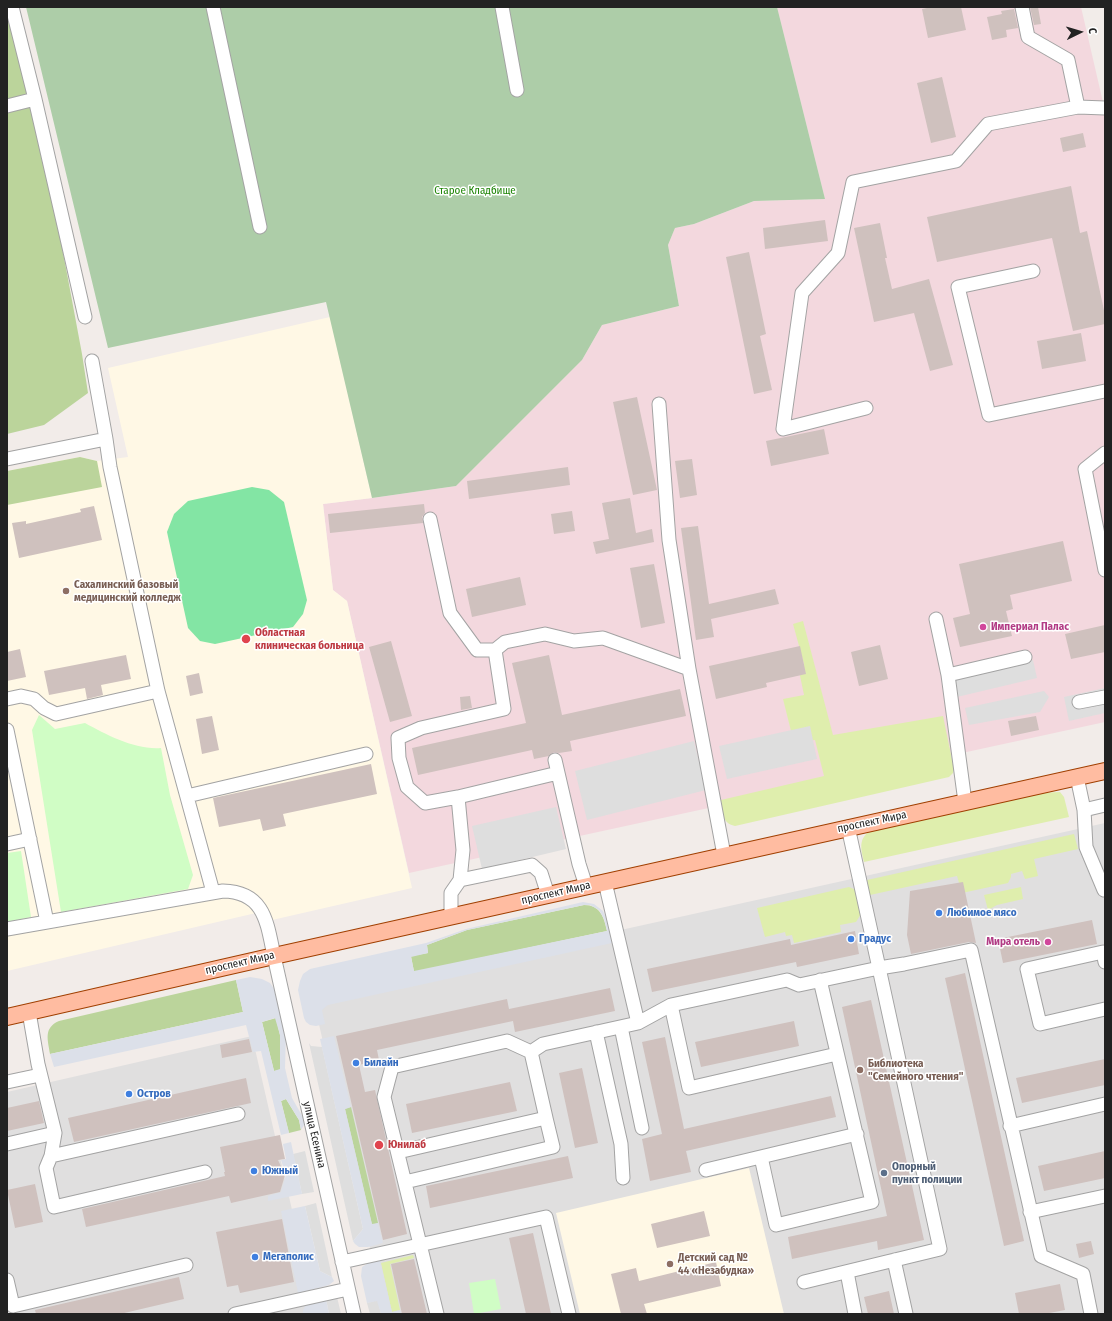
<!DOCTYPE html>
<meta charset="utf-8">
<style>
body{margin:0}
#map{position:relative;width:1112px;height:1321px;overflow:hidden;background:#f2ece9;font-family:"Fira Sans Condensed",sans-serif}
canvas{display:block}
.frame{position:absolute;inset:0;border:8px solid #222;pointer-events:none}
.north{position:absolute;left:1060px;top:12px;width:40px;height:40px;-webkit-text-stroke:3px #fff;paint-order:stroke;rotate:85deg;font-size:11px;font-weight:700;line-height:16px;text-align:center;color:#222}
.north::after{content:'';display:block;margin:auto;width:14px;height:18px;background:#222;clip-path:polygon(50% 0,100% 100%,50% 72%,0 100%)}
</style>
<div id="map">
<canvas width="1112" height="1321"></canvas>
<div class="frame"></div>
<div class="north">С</div>
</div>
<script>
const g = document.querySelector('canvas').getContext('2d');
g.lineJoin = 'round';
function fillPath(path, color) { g.fillStyle = color; g.fill(path, 'evenodd'); }
function stroke(path, color, width, dash) { g.strokeStyle = color; g.lineWidth = width; g.lineCap = dash ? 'butt' : 'round'; g.setLineDash(dash || []); g.stroke(path); }
function write(font, color, halo, rows, align = 'center') {
  g.font = font + ' "Fira Sans Condensed",sans-serif'; g.lineWidth = 3; g.setLineDash([]); g.textBaseline = 'middle'; g.strokeStyle = halo; g.fillStyle = color; for (const [text, x, y, turn = 0] of rows) {
    g.save(); g.translate(x, y); g.rotate((+turn || 0) * Math.PI / 180); g.textAlign = isNaN(turn) ? turn : align; if (halo) g.strokeText(text, 0, 0); g.fillText(text, 0, 0); g.restore();
  }
}
fillPath(new Path2D(`
 M1105 823V1314H385L313 998Z
 M252 1036 316 1314H7V1092Z`), '#e0dfdf');
fillPath(new Path2D(`
 M777 7H1081L1105 111V722L409 873 347 601 333 590 323 504 372 498 456 486 582 360 602 325 679 306 668 245 675 228 694 224 754 201 825 199Z`), '#f3d8de');
fillPath(new Path2D(`
 M330 317 372 498 323 504 333 590 347 601 412 888 259 923 256 913 7 971V471L80 457 97 461 128 457 108 368Z
 M749 1168 784 1314H580L556 1213Z`), '#fff8e5');
fillPath(new Path2D(`
 M803 621 833 735 943 716 954 769 953 773 949 777 735 826C721 823 723 812 721 800L824 776 815 740 806 741 793 739 783 699 804 695 798 666 804 664 793 624Z
 M1060 792 1064 797 1069 817 864 862C861 849 858 839 870 831L1037 793Z
 M1074 834 1078 849 1034 859 1038 876 1025 879 1022 871 1011 874V877L1008 883 962 893 957 876 870 895 867 880Z
 M849 887 856 890 861 914 856 922 840 925 841 932 794 943 792 935 786 936 785 932 765 937 757 908Z
 M1021 887 1023 899 997 905 988 910 984 895Z
 M413 1255 414 1258 390 1264 400 1310 392 1312 381 1263Z`), '#dfeead');
fillPath(new Path2D(`
 M7 7 46 161 82 354 88 393 44 425 7 434Z
 M80 457 97 461 102 487 7 505V471Z
 M584 905C600 905 604 917 607 931L414 972 411 956 428 953 427 945 467 930Z
 M236 980 243 1012 50 1054C48 1040 43 1028 59 1021Z
 M276 1018 280 1035V1070L274 1071 262 1022Z
 M286 1099 299 1120 301 1130 289 1133 281 1101Z
 M351 1107 378 1223 372 1225 345 1109Z`), '#bbd49b');
fillPath(new Path2D(`
 M26 7H777L825 199 754 201 694 224 675 228 668 245 679 306 602 325 582 360 456 486 372 498 326 302 108 348Z`), '#adcda8');
fillPath(new Path2D(`
 M39 715 55 729 85 723C107 735 135 750 161 748L170 795 193 875 188 889 61 912 32 730Z
 M21 851 31 917 7 922V853Z
 M495 1279 501 1309 474 1314 469 1283Z`), '#d0fdc5');
fillPath(new Path2D(`
 M252 487 269 490 284 502 307 600 303 614 293 627 215 644 200 641 188 628 167 532 174 514 188 501Z`), '#83e5a4');
fillPath(new Path2D(`
 M1033 660 1037 678 957 697 953 679Z
 M1105 688V713L1069 721 1064 697Z
 M1044 691 1049 697 1040 712 969 725 965 708Z
 M810 726 817 759 727 779 719 746Z
 M694 741 706 790 587 820 575 771Z
 M556 807 566 849 482 869 472 826Z
 M309 1043 311 1046 322 1047 363 1229 353 1241Z
 M305 1151 314 1192 302 1194 293 1154Z
 M316 1203 332 1277 320 1271 305 1206Z
 M337 1297 341 1314H329L326 1299Z
 M378 1300 381 1314H370L367 1303Z`), '#dedede');
fillPath(new Path2D(`
 M583 902 594 904 603 911 606 918 612 943 328 1005 322 1010 325 1024 316 1026 310 1025 306 1022 304 1018 298 990 300 981 303 974 310 969 426 943 466 929ZM584 905H590L599 910 604 919 607 931 414 971 411 957 428 953 427 945 467 930Z
 M250 977 262 979 270 983 275 990 286 1034 285 1068 292 1098 304 1119V1125L301 1130 299 1120 286 1099 281 1101 289 1133 281 1135 261 1051 253 1052 246 1025 54 1067 50 1054 243 1012 236 980ZM275 1018 280 1035V1069L274 1071 262 1022Z
 M334 1036 351 1107 345 1109 372 1224 378 1223 383 1243 368 1247H359L355 1244 353 1241 363 1229 320 1039Z
 M291 1142 302 1194 268 1201V1196L281 1192 286 1175 281 1160 286 1159 283 1144Z
 M305 1206 320 1271 332 1277 334 1281 329 1285 322 1287 298 1293 281 1211Z
 M380 1260 392 1312 400 1310 401 1314H381L377 1301 367 1303 361 1276 362 1267 370 1262Z
 M326 1299 329 1314H297L303 1313V1310L306 1305Z`), '#dce0e9');
fillPath(new Path2D(`
 M932 7H961L966 30 928 38 922 9Z
 M1030 7H1038L1041 24 1034 25Z
 M1014 9 1018 28 1006 30 1007 37 992 40 987 17 1002 14 1001 11Z
 M942 77 956 137 931 143 917 83Z
 M1083 133 1086 147 1063 152 1060 138Z
 M1071 186 1080 233 1087 231 1105 315V324L1073 331 1052 238 937 262 927 217Z
 M825 220 828 241 765 249 763 228Z
 M880 223 887 258H885L892 289 929 279 953 365 930 371 914 313 874 322 854 228Z
 M749 252 766 334 760 336 772 390 754 394 726 257Z
 M1081 333 1086 361 1042 369 1037 341Z
 M637 397 657 490 633 495 613 402Z
 M824 429 829 454 771 466 766 441Z
 M692 459 697 495 680 498 675 461Z
 M568 467 570 485 469 499 467 481Z
 M630 498 636 533 652 529 654 542 596 554 593 542 609 539 602 503Z
 M424 504 425 513 422 517 423 523 330 533 328 514Z
 M94 506 102 540 19 558 12 523 26 521V524L81 512 80 509Z
 M572 511 575 531 554 534 551 514Z
 M698 526 709 604 775 589 779 604 711 619 714 637 696 640 681 528Z
 M1063 541 1072 581 1010 595 1013 609 1006 611 1012 636 960 647 953 618 970 614 959 564Z
 M654 564 665 623 641 628 630 568Z
 M520 577 526 605 472 617 466 589Z
 M1105 625V652L1071 659 1065 634Z
 M391 641 412 716 390 722 369 647Z
 M880 645 888 679 859 686 851 652Z
 M800 646 806 674 766 683 767 687 716 699 709 666Z
 M20 649 26 677 7 681V652Z
 M126 655 131 679 101 685 103 695 87 699 85 688 49 695 44 671Z
 M549 655 562 715 680 689 686 716 570 741 572 751 559 753 554 752 549 756 534 759 532 750 418 775 412 748 526 723 512 663Z
 M199 673 203 693 190 696 186 676Z
 M470 696 472 708 461 710 460 697Z
 M212 716 219 750 202 754 196 719Z
 M1036 716 1039 730 1011 736 1008 721Z
 M371 764 377 794 283 814 286 826 263 831 260 819 219 827 213 798Z
 M963 882 976 943 969 942 911 954 907 935 910 891Z
 M1092 920 1097 944 1003 963 998 939Z
 M855 931 859 954 797 967 796 962 652 992 647 969 790 939 791 945Z
 M965 973 1024 1241 1004 1246 945 978Z
 M610 988 615 1011 515 1032 513 1021 377 1050 379 1060 359 1065 365 1092 375 1090 407 1234 383 1240 336 1036 507 999 509 1009Z
 M871 1000 924 1240 878 1250 877 1241 792 1259 788 1237 887 1216 842 1007Z
 M794 1021 799 1046 701 1067 695 1042Z
 M665 1037 684 1129 831 1096 836 1117 686 1151 691 1172 650 1181 642 1139 662 1134 642 1042Z
 M249 1039 252 1052 222 1058 220 1045Z
 M1105 1059V1085L1022 1103 1016 1078Z
 M582 1068 598 1143 575 1148 559 1073Z
 M246 1078 251 1103 74 1142 68 1118Z
 M510 1082 517 1111 412 1133 406 1104Z
 M39 1101 44 1123 7 1131V1108Z
 M280 1135 285 1159 278 1160 285 1175 280 1192 231 1203 229 1196 86 1227 82 1209 225 1176 224 1172H225L220 1147Z
 M1105 1151V1178L1044 1191 1038 1166Z
 M568 1156 573 1178 430 1208 426 1186Z
 M35 1184 43 1222 15 1228 7 1190Z
 M704 1211 710 1236 657 1248 651 1224Z
 M282 1219 294 1282 240 1293 238 1285 227 1287 216 1232Z
 M533 1233 551 1314H526L509 1238Z
 M1091 1241 1094 1254 1079 1258 1076 1244Z
 M414 1259 427 1314H402L391 1264Z
 M716 1262 721 1286 644 1304 647 1314H621L611 1274 636 1268 639 1281Z
 M179 1277 184 1299 120 1314H36L35 1310Z
 M1060 1284 1065 1310 1044 1314H1019L1015 1293Z
 M889 1291 894 1314H868L864 1297Z`), '#cfc1be');
const minor = new Path2D(`
 M12 7 35 99 85 317
 M213 7 260 227
 M502 7 517 90
 M1022 7 1028 37 1068 60 1078 107
 M7 106 35 99
 M1033 271 958 287 989 415 1105 391
 M92 361 106 439 110 467 158 691 213 892
 M659 404 669 540 689 669
 M866 408 783 429 802 293 838 253 853 182 956 161 988 124 1078 107 1105 108
 M1105 453 1085 469 1105 570
 M7 459 106 439
 M430 519 450 613 477 650H495
 M936 619 948 675 965 802
 M948 675 1025 657
 M7 699 21 696 34 699 44 708 56 714 158 691
 M1079 702 1105 697
 M7 730 47 922 223 891C265 892 267 923 274 956L354 1314
 M555 760 579 864 586 886
 M1077 777 1084 810 1086 847 1104 890
 M187 796 366 754
 M458 797 558 773
 M1084 810 1105 805
 M7 844 30 839
 M460 880 532 865 541 873 548 895
 M451 916V893L460 880 463 850 458 797 425 803 407 787 399 758 398 738 421 728 504 709 495 650 505 642 545 634 574 641 603 638 689 669 724 855
 M7 929 47 922
 M1105 962 1103 952 1027 969 1040 1024 1105 1009
 M671 1005 689 1088 837 1054
 M29 1012 38 1064 55 1133 51 1156 238 1114
 M638 1023 671 1005 787 980 799 985 879 968 904 964 971 950 1041 1256 1083 1274 1091 1314
 M621 1027 642 1128
 M596 1032 621 1144 623 1178
 M7 1082 40 1075
 M1010 1126 1105 1104
 M7 1144 55 1133
 M398 1152 546 1118 531 1052
 M51 1156 46 1168 54 1207 205 1172
 M761 1157 776 1225 872 1202C855 1128 837 1054 820 980
 M706 1170 857 1134
 M405 1182 553 1147 546 1118
 M1030 1212 1105 1196
 M894 1260 906 1314
 M342 1262 546 1217 569 1314
 M847 1272 855 1314
 M7 1280 13 1306 186 1265
 M804 1282 940 1249 879 968 848 827
 M235 1314 348 1289
 M437 1314 384 1097 392 1067 507 1041 531 1052 543 1044 638 1023 605 882`);
const major = new Path2D(`
 M7 1017 274 956 1105 771`);
stroke(minor, '#a3a3a3', 15);
stroke(major, '#a03f00', 18);
stroke(minor, '#fff', 13);
stroke(major, '#ffbca1', 16);
for (const [x, y, r, color] of [
 [66,591,4,"#8d6e63"],
 [983,627,4,"#d1479c"],
 [246,639,5,"#e0444e"],
 [939,913,4,"#3f7fe0"],
 [851,939,4,"#3f7fe0"],
 [1048,942,4,"#d1479c"],
 [356,1063,4,"#3f7fe0"],
 [860,1070,4,"#8d6e63"],
 [129,1094,4,"#3f7fe0"],
 [379,1145,5,"#e0444e"],
 [254,1171,4,"#3f7fe0"],
 [884,1173,4,"#5c6f8a"],
 [255,1257,4,"#3f7fe0"],
 [670,1264,4,"#8d6e63"]
]) { const dot = new Path2D(); dot.arc(x, y, r, 0, 2 * Math.PI); g.fillStyle = color; g.fill(dot); stroke(dot, '#fff', 1.5); }
write('11px', '#1e8506', '#fff', [
 ["Старое Кладбище",475,191]
]);
write('bold 11px', '#785e54', '#fff', [
 ["Сахалинский базовый",74,585],
 ["медицинский колледж",74,598],
 ["Библиотека",868,1064],
 ["\"Семейного чтения\"",868,1077],
 ["Детский сад №",678,1258],
 ["44 «Незабудка»",678,1271]
], 'left');
write('bold 11px', '#b23c85', '#fff', [
 ["Империал Палас",991,627],
 ["Мира отель",1040,942,"right"]
], 'left');
write('bold 11px', '#be3a42', '#fff', [
 ["Областная",255,633],
 ["клиническая больница",255,646],
 ["Юнилаб",388,1145]
], 'left');
write('11px', '#222', '#fff', [
 ["проспект Мира",872,822,-12],
 ["проспект Мира",556,893,-13],
 ["проспект Мира",240,963,-13],
 ["улица Есенина",314,1135,77]
]);
write('bold 11px', '#366cbe', '#fff', [
 ["Любимое мясо",947,913],
 ["Градус",859,939],
 ["Билайн",364,1063],
 ["Остров",137,1094],
 ["Южный",262,1171],
 ["Мегаполис",263,1257]
], 'left');
write('bold 11px', '#4e5e75', '#fff', [
 ["Опорный",892,1167],
 ["пункт полиции",892,1180]
], 'left');
</script>
